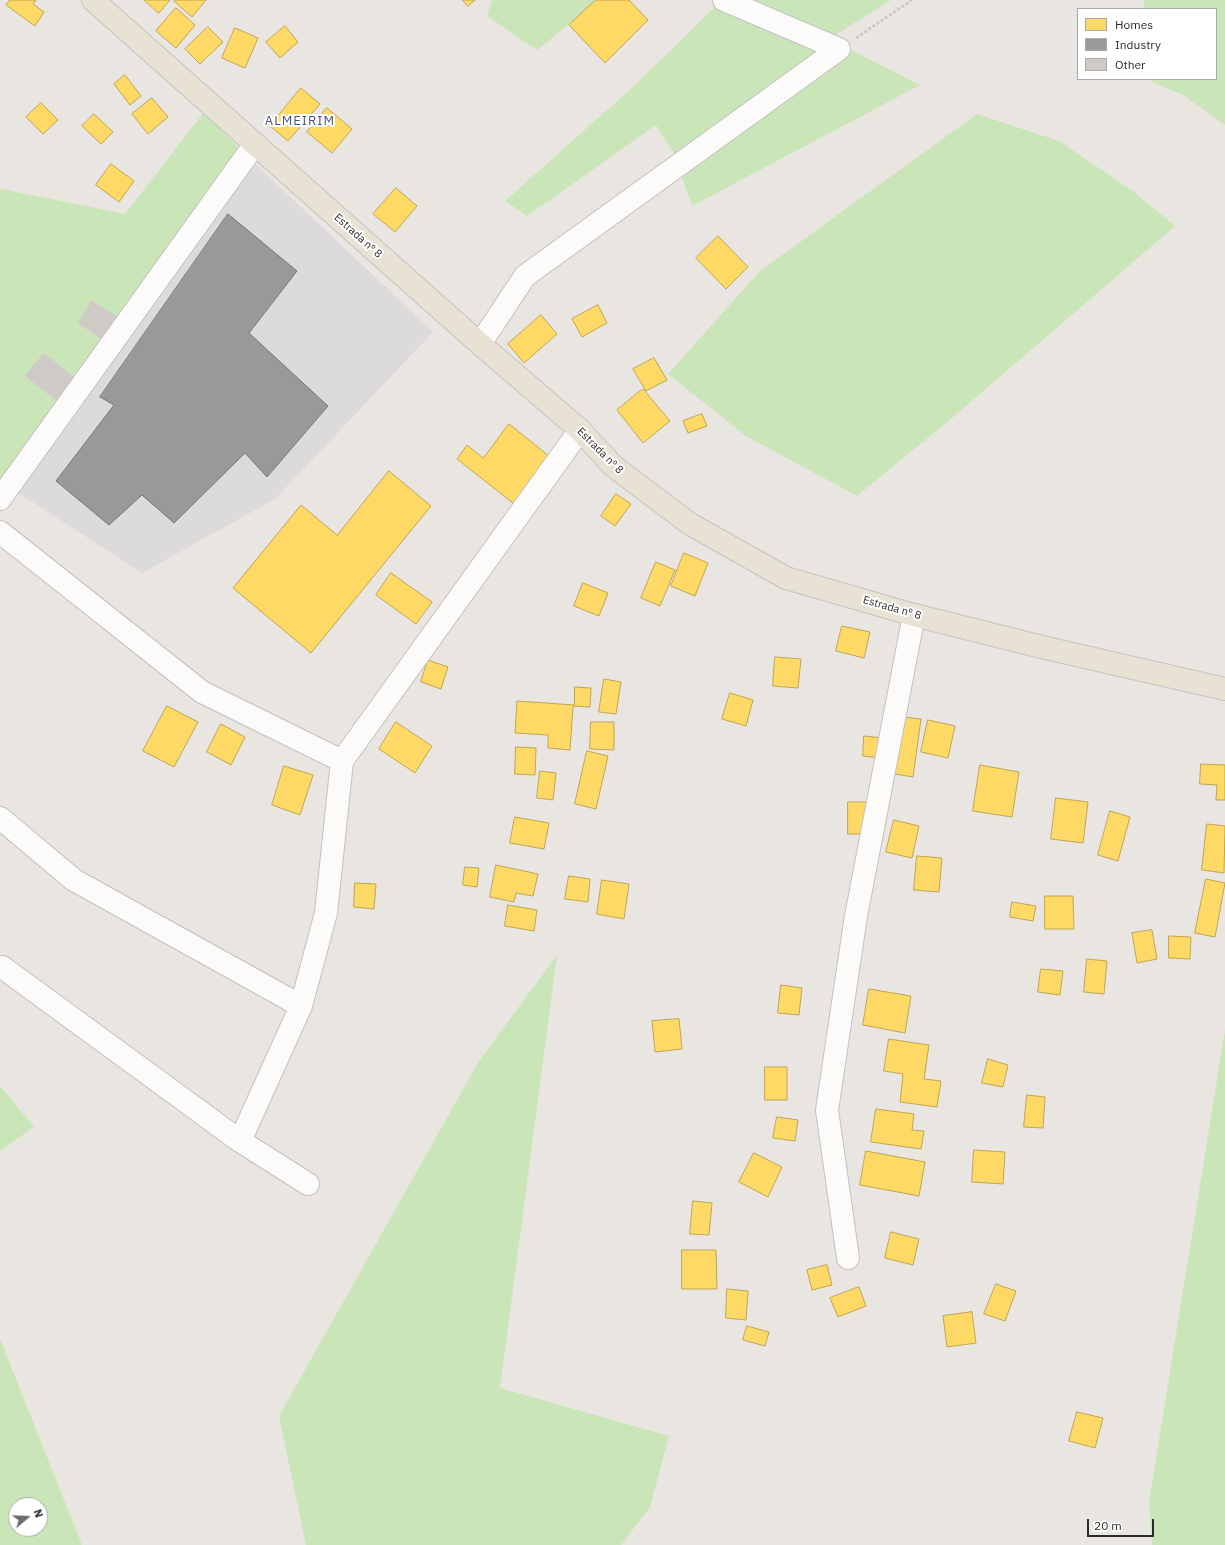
<!DOCTYPE html>
<meta charset="utf-8">
<style>
body{margin:0}
#map{position:relative;width:1225px;height:1545px;overflow:hidden;background:#e9e5e0;font-family:"IBM Plex Sans",sans-serif}
canvas{display:block}
.legend{position:absolute;left:1077px;top:8px;width:140px;height:72px;box-sizing:border-box;background:#fff;border:1px solid #aaa;margin:0;padding:5px 7px;list-style:none;font-size:12px;color:#2b2b2b}
.legend li{display:flex;align-items:center;gap:8px;height:20px}
.legend b{width:20px;border:1px solid #aaa}
.north{position:absolute;left:8px;top:1497px;width:40px;height:40px;box-sizing:border-box;background:#fff;border:1px solid #aaa;border-radius:50%;rotate:71deg;font-size:11px;font-weight:700;line-height:16px;text-align:center;color:#2b2b2b}
.north::after{content:'';display:block;margin:auto;width:14px;height:18px;background:#6e6c6a;clip-path:polygon(50% 0,100% 100%,50% 72%,0 100%)}
.scale{position:absolute;left:1087px;top:1519px;width:67px;height:18px;box-sizing:border-box;border:2px solid #2b2b2b;border-top:0;padding-left:5px;font-size:12px;line-height:14px;white-space:nowrap;color:#2b2b2b;-webkit-text-stroke:3px #fff;paint-order:stroke}
</style>
<div id="map">
<canvas width="1225" height="1545"></canvas>
<ul class="legend">
<li><b style="height:11px;background:#ffd966"></b>Homes</li>
<li><b style="height:11px;background:#999"></b>Industry</li>
<li><b style="height:11px;background:#cecbc7"></b>Other</li>
</ul>
<div class="north">N</div>
<div class="scale">20 m</div>
</div>
<script>
const g = document.querySelector('canvas').getContext('2d');
g.lineJoin = 'round';
function fillPath(path, color) { g.fillStyle = color; g.fill(path, 'evenodd'); }
function stroke(path, color, width, dash) { g.strokeStyle = color; g.lineWidth = width; g.lineCap = dash ? 'butt' : 'round'; g.setLineDash(dash || []); g.stroke(path); }
function write(font, color, halo, rows, align = 'center') {
  g.font = font + ' "IBM Plex Sans",sans-serif'; g.lineWidth = 4; g.setLineDash([]); g.textBaseline = 'middle'; g.strokeStyle = halo; g.fillStyle = color; for (const [text, x, y, turn = 0] of rows) {
    g.save(); g.translate(x, y); g.rotate((+turn || 0) * Math.PI / 180); g.textAlign = isNaN(turn) ? turn : align; if (halo) g.strokeText(text, 0, 0); g.fillText(text, 0, 0); g.restore();
  }
}
fillPath(new Path2D(`
 M249 158 433 332 275 499 142 573 17 492Z`), '#dddadc');
fillPath(new Path2D(`
 M492 0H599L537 50 487 16Z
 M722 0H891L829 39 920 85 692 206 673 152 656 125 527 216 505 201 634 86Z
 M1145 0H1225V125L1183 95 1159 85 1148 79H1216V9H1143Z
 M204 112 249 158 0 480V190L2 189 125 214Z
 M977 114 1059 141 1134 192 1175 226 952 418 857 496 746 436 668 374 760 271Z
 M557 955 500 1388 669 1436 650 1507 621 1545H306L279 1416 479 1061Z
 M1225 1030V1545H1152L1149 1502Z
 M0 1086 34 1127 0 1151Z
 M0 1339 82 1545H0ZM16 1505H40V1529H16Z`), '#cae6b8');
const homes = new Path2D(`
 M10 0H36L33 4 44 12 35 26 6 5Z
 M144 0H170L159 13Z
 M175 0H206L192 17 174 1Z
 M463 0H475L468 6Z
 M596 0H629L648 20 605 63 569 25Z
 M176 8 195 25 176 48 156 31Z
 M285 26 298 42 280 58 266 42Z
 M208 27 223 42 200 64 185 49Z
 M235 28 258 38 245 68 222 58Z
 M125 75 141 96 130 105 114 84Z
 M301 88 320 104 288 141 270 126Z
 M152 98 168 117 148 134 132 114Z
 M41 103 58 120 43 134 26 117Z
 M327 108 352 129 332 153 307 132Z
 M94 114 113 132 101 144 82 126Z
 M111 164 134 181 119 202 96 185Z
 M396 188 417 206 395 232 373 214Z
 M718 236 748 267 726 289 696 258Z
 M598 305 607 323 582 337 572 319Z
 M541 315 557 334 524 363 508 344Z
 M654 358 667 380 646 391 633 369Z
 M643 389 670 421 643 443 617 410Z
 M702 414 707 426 688 433 683 421Z
 M509 424 554 460 518 507 457 459 467 445 483 458Z
 M389 471 431 506 311 653 233 588 301 505 337 535Z
 M616 494 631 504 615 526 601 516Z
 M684 553 708 563 695 596 671 586Z
 M656 562 675 570 660 606 641 598Z
 M391 573 432 602 416 624 376 595Z
 M583 583 608 593 599 616 574 606Z
 M842 626 870 632 864 658 836 651Z
 M775 657 801 659 798 688 773 686Z
 M428 660 448 667 441 689 421 682Z
 M604 679 621 682 616 714 599 712Z
 M575 687 591 688 590 707 573 706 570 750 548 748V735L515 733 517 701 574 705Z
 M730 693 753 700 746 726 722 719Z
 M167 706 198 722 174 767 143 751Z
 M903 717 921 719 913 777 895 774Z
 M928 720 955 726 948 758 921 752Z
 M396 722 432 746 415 773 379 749Z
 M591 722H614V750L590 749Z
 M221 724 245 737 231 765 207 752Z
 M864 736 883 738 881 758 863 756Z
 M516 747 536 748 535 775 515 774Z
 M587 751 608 756 596 809 575 804Z
 M1201 764 1225 765V800H1216L1217 785 1200 784Z
 M980 765 1019 772 1012 817 973 811Z
 M284 766 313 775 300 815 272 805Z
 M540 771 556 773 553 800 537 798Z
 M1056 798 1088 802 1083 843 1051 839Z
 M848 802H867V834H848Z
 M1110 811 1130 817 1118 861 1098 855Z
 M515 817 549 823 544 849 510 843Z
 M894 820 919 826 912 858 886 852Z
 M1207 824 1225 826 1224 873 1202 870Z
 M917 856 942 858 939 892 914 890Z
 M496 865 538 874 533 896 516 893 514 902 490 897Z
 M465 867 479 868 477 887 463 885Z
 M569 876 590 879 588 902 565 899Z
 M1206 879 1225 883 1215 937 1195 933Z
 M602 880 629 884 624 919 597 914Z
 M355 883 376 884 374 909 354 907Z
 M1045 896H1073L1074 929H1045Z
 M1012 902 1036 906 1033 921 1010 917Z
 M508 905 537 910 534 931 505 926Z
 M1152 930 1157 959 1137 963 1132 933Z
 M1169 936 1191 937 1190 959 1169 958Z
 M1087 959 1107 961 1104 994 1084 992Z
 M1041 969 1063 971 1060 995 1038 992Z
 M781 985 802 988 799 1015 778 1013Z
 M869 989 911 996 905 1033 863 1025Z
 M679 1019 682 1049 655 1052 652 1021Z
 M889 1039 929 1045 924 1079 941 1081 937 1107 900 1102 903 1074 884 1071Z
 M988 1059 1008 1065 1003 1087 982 1083Z
 M765 1067H787V1100H765Z
 M1027 1095 1045 1097 1043 1128 1024 1127Z
 M876 1109 914 1114 912 1130 924 1131 921 1149 871 1142Z
 M777 1117 798 1120 795 1141 773 1138Z
 M974 1150 1005 1152 1003 1184 972 1182Z
 M866 1151 925 1162 919 1196 860 1185Z
 M754 1153 782 1167 768 1197 739 1182Z
 M693 1201 712 1203 709 1235 690 1234Z
 M891 1232 919 1239 913 1265 885 1258Z
 M682 1250H716L717 1289H682Z
 M827 1265 832 1285 812 1290 807 1270Z
 M996 1284 1016 1291 1005 1321 984 1314Z
 M859 1287 866 1306 838 1317 830 1298Z
 M727 1289 748 1291 746 1320 726 1318Z
 M972 1312 976 1343 947 1347 943 1316Z
 M747 1326 769 1332 765 1346 743 1340Z
 M1077 1412 1103 1418 1095 1448 1069 1441Z`);
fillPath(homes, '#ffd966');
stroke(homes, '#bfa554', 1);
const industry = new Path2D(`
 M228 214 297 271 249 333 328 406 267 477 245 453 174 523 142 495 109 525 56 481 114 405 100 397Z`);
fillPath(industry, '#999');
stroke(industry, '#787878', 1);
const building = new Path2D(`
 M92 301 117 317 103 340 78 323Z
 M44 353 75 378 57 401 25 376Z`);
fillPath(building, '#cecbc7');
stroke(building, '#d4d1cc', 1);
const minor = new Path2D(`
 M480 344 525 276 839 49 724 0
 M0 499 255 144
 M0 532 202 692 342 761
 M0 818 74 880 301 1006
 M2 967 240 1141 308 1184
 M240 1141 301 1006 326 913 342 761 580 430
 M848 1258 827 1110 856 916 914 615`);
const major = new Path2D(`
 M93 0 480 344 580 430 613 466 690 524 786 578 914 615 1046 648 1225 689`);
stroke(minor, '#c2c1c2', 24);
stroke(major, '#c5c3c1', 24);
stroke(new Path2D(`
 M856 38 912 0`), '#c8c7c7', 2.5, [3, 2]);
stroke(minor, '#fcfbfa', 22);
stroke(major, '#e7e2d3', 22);
write('11px', '#2b2b2b', '#fff', [
 ["Estrada nº 8",358,236,42],
 ["Estrada nº 8",600,451,45],
 ["Estrada nº 8",892,608,16]
]);
g.letterSpacing = '1px';
write('13px', '#49527d', '#fff', [
 ["ALMEIRIM",300,121]
]);
g.letterSpacing = '0px';
</script>
